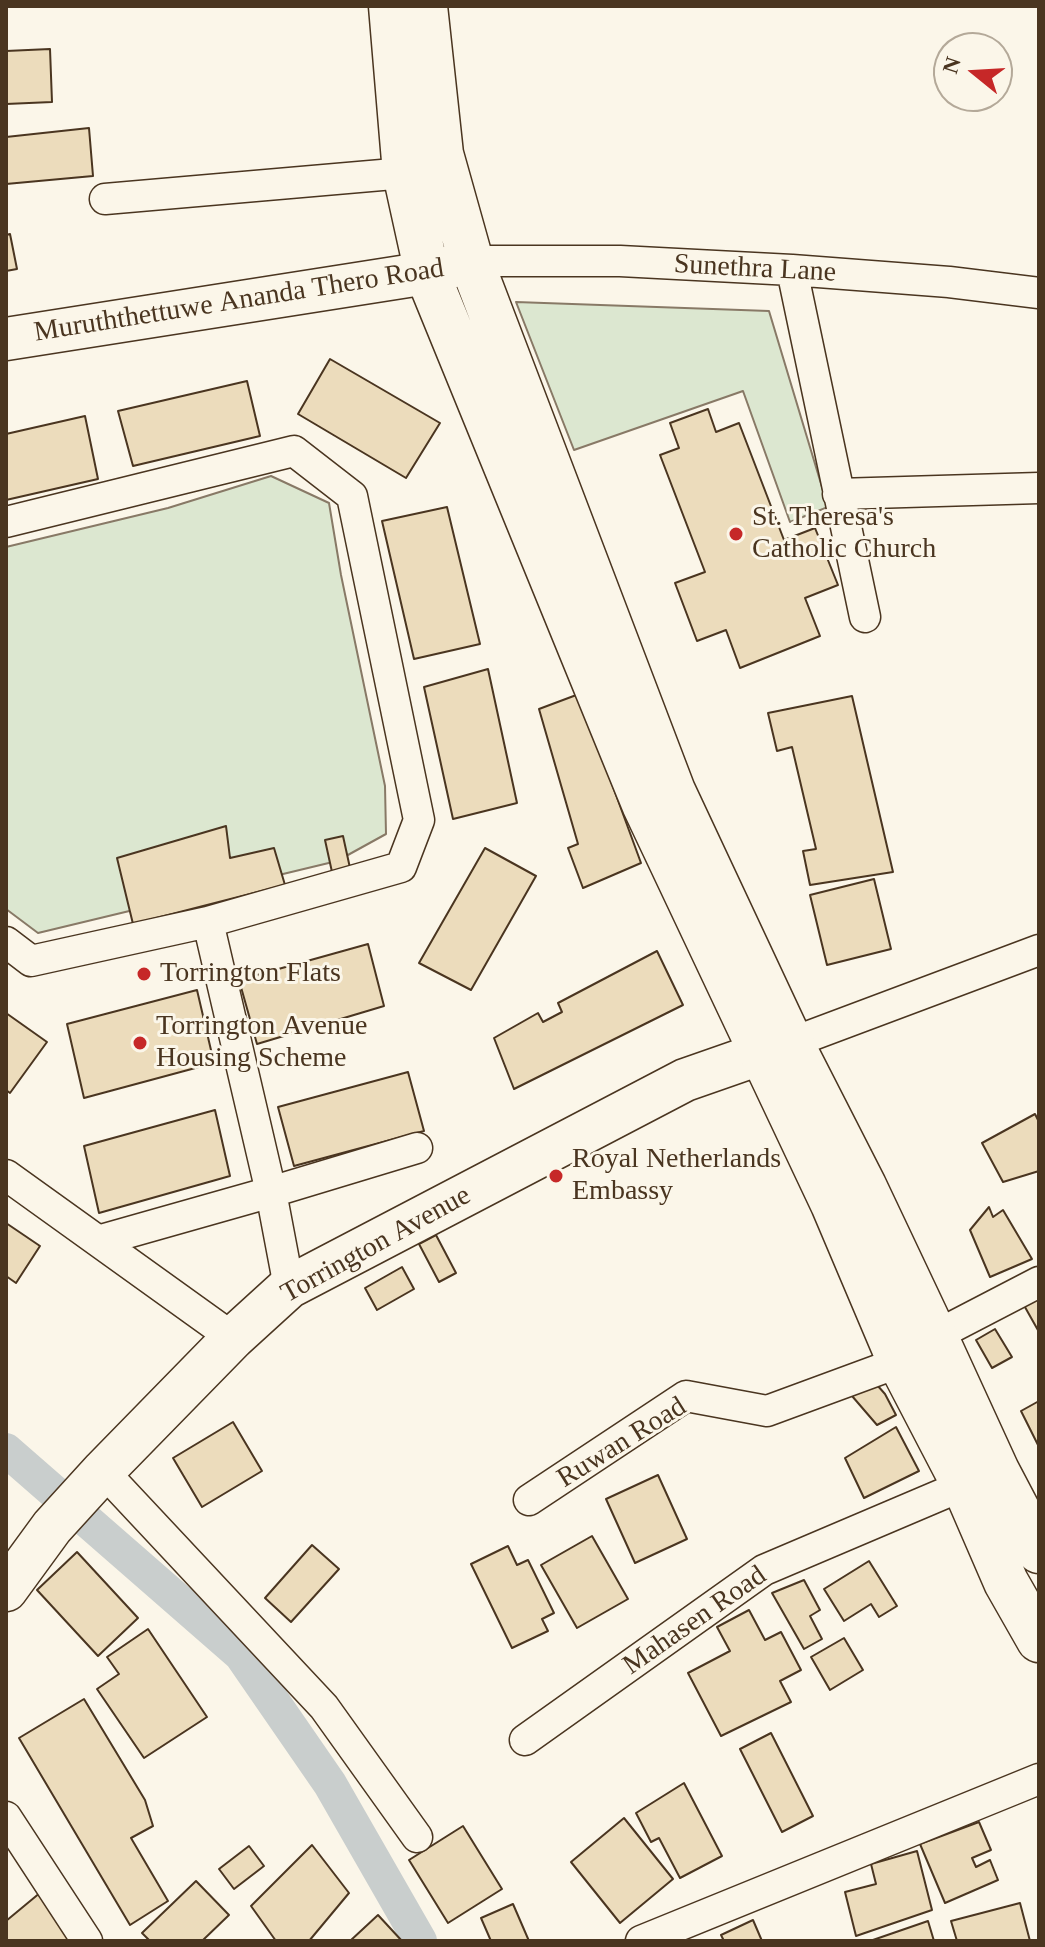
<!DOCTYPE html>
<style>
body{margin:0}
#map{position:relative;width:1045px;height:1947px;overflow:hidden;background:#fbf6e9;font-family:"Times New Roman",serif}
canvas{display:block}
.frame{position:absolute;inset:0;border:8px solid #4a3520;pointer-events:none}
.north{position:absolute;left:933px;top:32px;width:80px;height:80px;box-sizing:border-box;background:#fbf6e9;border:2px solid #b4a999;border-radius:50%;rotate:288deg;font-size:22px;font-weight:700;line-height:32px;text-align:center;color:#4a3520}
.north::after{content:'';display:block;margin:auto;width:28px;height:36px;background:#c62828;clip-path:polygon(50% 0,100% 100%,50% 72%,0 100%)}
</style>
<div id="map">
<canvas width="1045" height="1947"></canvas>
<div class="frame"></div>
<div class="north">N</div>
</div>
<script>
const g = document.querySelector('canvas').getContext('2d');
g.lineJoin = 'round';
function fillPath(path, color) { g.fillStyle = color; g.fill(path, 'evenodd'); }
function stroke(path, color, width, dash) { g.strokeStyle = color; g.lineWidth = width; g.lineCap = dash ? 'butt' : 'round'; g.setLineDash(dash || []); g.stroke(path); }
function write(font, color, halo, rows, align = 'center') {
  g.font = font + ' "Times New Roman",serif'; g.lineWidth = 6; g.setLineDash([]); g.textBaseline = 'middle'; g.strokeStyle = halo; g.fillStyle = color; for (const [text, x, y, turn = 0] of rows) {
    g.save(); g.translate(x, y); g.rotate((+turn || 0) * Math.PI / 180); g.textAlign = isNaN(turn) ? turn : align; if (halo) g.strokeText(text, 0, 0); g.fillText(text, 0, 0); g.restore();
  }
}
const green = new Path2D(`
 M516 302 769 311 828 507 790 522 743 391 574 450Z
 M271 476 329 503 341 575 385 786 386 834 337 861 38 933 6 909V547L168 508Z`);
fillPath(green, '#dce7d0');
stroke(green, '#887966', 2);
stroke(new Path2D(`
 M6 1450 241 1655 330 1784 420 1941`), '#c9cecd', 34);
const building = new Path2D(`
 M50 49 52 102 6 104V51Z
 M89 128 93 176 6 184V137Z
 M10 234 17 269 6 271V235Z
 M330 359 440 423 406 478 298 414Z
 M247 381 260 436 133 466 118 411Z
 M708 409 716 432 739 423 784 540 815 528 838 585 805 598 820 636 740 668 726 630 697 641 675 583 705 572 660 455 679 448 670 423Z
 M85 416 98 479 6 500V434Z
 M447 507 480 644 414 659 382 521Z
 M488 669 517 803 453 819 424 687Z
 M579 694 641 863 583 888 568 848 578 844 539 709Z
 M852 696 893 872 810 885 803 851 816 849 792 747 777 751 768 713Z
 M226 826 230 858 274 848 285 885 133 924 117 858Z
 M343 836 350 868 332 872 325 840Z
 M485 848 536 876 471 990 419 963Z
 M874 879 891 949 827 965 810 895Z
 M368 944 384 1006 257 1044 239 980Z
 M657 951 683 1005 514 1089 494 1038 538 1013 543 1022 562 1012 558 1003Z
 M197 990 214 1063 84 1098 67 1024Z
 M6 1013 47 1042 10 1093 6 1090Z
 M408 1072 424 1131 294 1166 278 1107Z
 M215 1110 230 1176 99 1213 84 1146Z
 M1035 1114 1039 1122V1171L1003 1182 982 1143Z
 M989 1207 993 1217 1003 1210 1032 1259 990 1277 970 1230Z
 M6 1223 40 1246 16 1283 6 1276Z
 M436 1235 456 1273 439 1282 419 1244Z
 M402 1267 414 1289 377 1310 365 1288Z
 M1039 1289V1332L1021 1300Z
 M995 1329 1012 1357 992 1368 976 1340Z
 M870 1377 885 1394 896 1415 877 1425 846 1389Z
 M1039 1401V1447L1021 1411Z
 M233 1422 262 1471 202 1507 173 1458Z
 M896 1427 919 1471 864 1498 845 1458Z
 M658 1475 687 1539 635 1563 606 1499Z
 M592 1536 628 1599 577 1628 541 1565Z
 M312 1545 339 1569 291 1622 265 1598Z
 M508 1546 517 1565 528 1560 554 1613 542 1619 548 1631 512 1648 471 1564Z
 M77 1552 138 1618 98 1656 37 1590Z
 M869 1561 897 1606 879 1617 871 1604 844 1621 824 1589Z
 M804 1580 820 1610 810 1616 822 1639 804 1649 772 1593Z
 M749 1610 765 1640 781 1632 801 1670 780 1681 791 1702 721 1736 688 1673 730 1651 717 1627Z
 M148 1629 207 1717 144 1758 97 1689 119 1674 107 1657Z
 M844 1638 863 1670 830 1690 811 1657Z
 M84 1699 145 1800 153 1826 131 1838 168 1901 130 1925 19 1738Z
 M771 1733 813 1816 782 1832 740 1749Z
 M684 1783 722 1856 680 1878 659 1838 651 1842 636 1813Z
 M624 1818 673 1879 620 1923 571 1862Z
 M979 1822 991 1850 972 1858 976 1867 990 1860 998 1880 945 1903 920 1844Z
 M463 1826 502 1889 448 1923 409 1860Z
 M312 1845 349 1893 309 1941H276L251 1906Z
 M249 1846 264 1866 234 1889 219 1869Z
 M917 1851 932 1910 856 1936 845 1892 876 1884 871 1864Z
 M196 1881 229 1915 202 1941H150L142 1933Z
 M41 1892 81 1941H6V1921Z
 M1020 1903 1030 1941H957L951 1921Z
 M513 1904 529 1941H491L481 1918Z
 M378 1915 402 1941H350Z
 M753 1920 762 1941H724L721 1935Z
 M928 1921 934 1941H870Z`);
fillPath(building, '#ecdcbc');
stroke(building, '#4a3520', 2);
const street = new Path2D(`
 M105 199 405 173
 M471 261H620L792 270 949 282 1039 293
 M792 270 865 617
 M838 494 1039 488
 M6 522 294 451 352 496 419 820 401 867 208 922 31 961 6 942
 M208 922 271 1192 289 1287
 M791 1043 1039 950
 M6 1175 233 1338
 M98 1241 271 1192 417 1148
 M935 1336 1039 1282
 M103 1471 324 1707 417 1837
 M529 1500 686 1396 767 1411 900 1362
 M525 1740 764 1570 964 1485
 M6 1817 87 1941
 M641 1941 1039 1779`);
const secondary = new Path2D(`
 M6 339 427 273 462 264
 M6 1590 52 1527 103 1471 233 1338 289 1287 685 1080 791 1043`);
const primary = new Path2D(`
 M391 6 405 173 427 273 644 804 833 1204 900 1362 964 1485 1006 1582 1039 1640
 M425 6 441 154 471 261 673 791 791 1043 864 1186 942 1351 997 1471 1039 1551`);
stroke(street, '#4a3520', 33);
stroke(secondary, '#4a3520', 45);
stroke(primary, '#4a3520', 47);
stroke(street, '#fbf6e9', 30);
stroke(secondary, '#fbf6e9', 42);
stroke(primary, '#fbf6e9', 44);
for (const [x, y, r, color] of [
 [736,534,8,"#c62828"],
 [144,974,8,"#c62828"],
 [140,1043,8,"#c62828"],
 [556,1176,8,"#c62828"]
]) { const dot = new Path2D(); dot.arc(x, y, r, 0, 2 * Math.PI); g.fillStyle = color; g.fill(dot); stroke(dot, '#fbf6e9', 3); }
write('28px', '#4a3520', '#fbf6e9', [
 ["Sunethra Lane",755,269,3],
 ["Muruththettuwe Ananda Thero Road",239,301,-9],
 ["Torrington Avenue",376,1245,-29],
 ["Ruwan Road",622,1443,-32],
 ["Mahasen Road",695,1621,-35]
]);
write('28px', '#4a3520', '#fbf6e9', [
 ["St. Theresa's",752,518],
 ["Catholic Church",752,550],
 ["Torrington Flats",160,974],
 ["Torrington Avenue",156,1027],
 ["Housing Scheme",156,1059],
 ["Royal Netherlands",572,1160],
 ["Embassy",572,1192]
], 'left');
</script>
